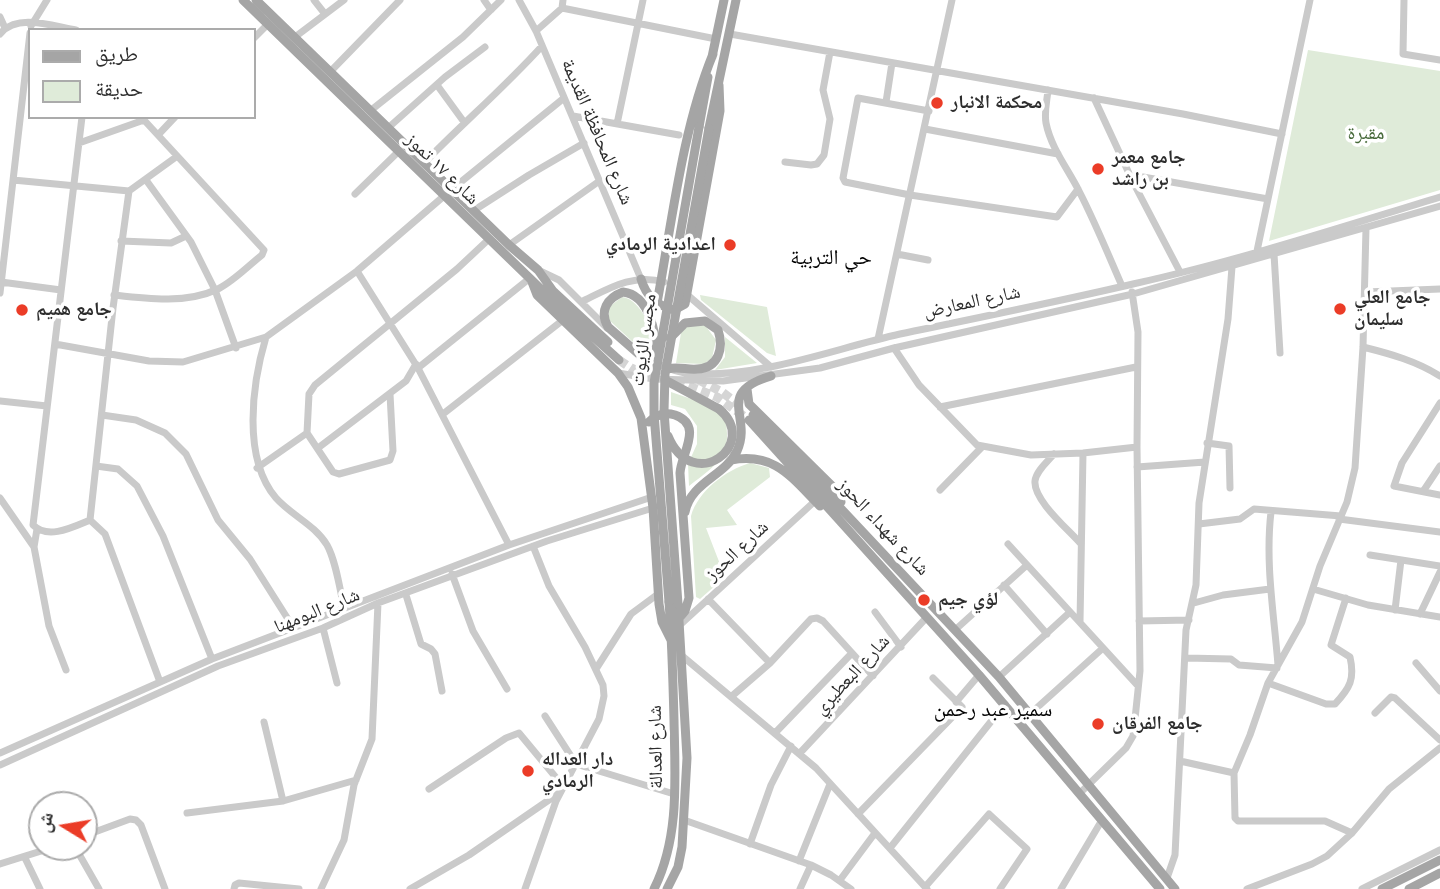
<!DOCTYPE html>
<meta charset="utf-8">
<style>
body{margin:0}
#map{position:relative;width:1440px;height:889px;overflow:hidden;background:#fff;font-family:"Open Sans","Noto Naskh Arabic",sans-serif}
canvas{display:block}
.legend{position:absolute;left:28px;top:28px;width:228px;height:91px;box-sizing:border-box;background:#fff;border:2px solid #ababab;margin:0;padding:9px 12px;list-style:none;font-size:21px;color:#2d2d2d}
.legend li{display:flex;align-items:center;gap:14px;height:35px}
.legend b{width:35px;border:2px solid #ababab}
.north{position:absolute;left:28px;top:791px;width:70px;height:70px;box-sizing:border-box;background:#fff;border:2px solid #ababab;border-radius:50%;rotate:281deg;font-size:19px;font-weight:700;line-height:28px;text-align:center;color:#2d2d2d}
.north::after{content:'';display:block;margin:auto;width:24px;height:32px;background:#eb3c27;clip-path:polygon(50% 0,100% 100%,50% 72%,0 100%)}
</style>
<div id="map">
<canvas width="1440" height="889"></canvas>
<ul class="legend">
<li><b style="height:9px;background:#a5a5a5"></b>طريق</li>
<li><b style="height:19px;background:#dfebd9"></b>حديقة</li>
</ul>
<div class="north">ش</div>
</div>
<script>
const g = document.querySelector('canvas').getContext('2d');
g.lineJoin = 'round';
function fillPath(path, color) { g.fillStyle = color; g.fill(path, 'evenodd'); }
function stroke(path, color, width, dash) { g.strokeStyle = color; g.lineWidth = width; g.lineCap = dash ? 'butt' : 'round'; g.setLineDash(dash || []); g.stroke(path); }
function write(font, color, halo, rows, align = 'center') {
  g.font = font + ' "Open Sans","Noto Naskh Arabic",sans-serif'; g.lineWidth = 7; g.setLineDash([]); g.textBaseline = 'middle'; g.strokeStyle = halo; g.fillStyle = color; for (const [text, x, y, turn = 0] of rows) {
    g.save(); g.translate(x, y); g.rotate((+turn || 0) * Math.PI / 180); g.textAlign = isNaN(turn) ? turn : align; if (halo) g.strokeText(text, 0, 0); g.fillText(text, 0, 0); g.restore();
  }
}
fillPath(new Path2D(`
 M1308 50 1440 71V190L1269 241Z
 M700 295 767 307 776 356 767 353 701 300Z
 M622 297C637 298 651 323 651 337 651 342 648 350 647 355L609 320V307Z
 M705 325 716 340 712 358 704 364 676 363 681 333 686 326Z
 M725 337 757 363 715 370 725 357Z
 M671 392 706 404 724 414C734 455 719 463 689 486L688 464 697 444V426L685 409 671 405Z
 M750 463 769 468 770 477 727 510 737 525 706 528 725 577 700 599 696 597 691 516C698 491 726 470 750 463Z`), '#dfebd9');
stroke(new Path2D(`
 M619 360 631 368 652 377
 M699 380 722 392 743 408
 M676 381 717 397 749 420`), '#d5d5d5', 9, [9, 4.5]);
stroke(new Path2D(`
 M314 0 325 14
 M484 0 491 10
 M519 0 536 31 641 279
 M1404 0 1403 54 1440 60
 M562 8 716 39
 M0 17 5 28
 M31 26 47 0
 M536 31 562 8 563 0
 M0 34C17 13 52 26 76 30
 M730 34 1183 114 1282 134
 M295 37 344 0
 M254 38 268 24
 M330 72 400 0
 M437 85 464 122
 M1048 90C1047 101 1044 112 1046 123 1051 148 1068 169 1079 191 1095 222 1108 254 1122 286
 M1094 98 1133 182 1180 272
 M886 102 892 63
 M370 111 463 37 501 0
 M929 111 858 98 843 178 845 182 910 195 1057 217 1078 189
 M573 116 679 135
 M82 117 33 525C48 540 73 527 90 520
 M617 124 643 0
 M388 128 445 77 485 47
 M925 129 1058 154
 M158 135 175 117
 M79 143 144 120 264 250 262 255C248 266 234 281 218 289 186 304 148 299 114 295
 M785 162 811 165 817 164 824 155 830 119 823 90 830 52
 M424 163C463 123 505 87 542 46
 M13 180 129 191 176 157
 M146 180 191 242 215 290 236 348
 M1133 182 1143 177 1268 199
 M451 190 564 98
 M355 194 399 151
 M473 211 529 175 584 143
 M121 241 171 243 186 236
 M509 245 598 182
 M1257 251 1310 0
 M897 254 928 260
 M1274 254 1280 353
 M538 270 559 280 607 328
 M357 271 418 368 509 545
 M1 282 61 290
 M684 292 771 367
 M1366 292 1440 289
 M0 293 30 33
 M581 302C608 289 632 273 664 282
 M266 337C252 384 242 458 276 498 291 515 315 525 327 545 336 561 340 590 344 608
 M878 339 952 0
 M55 344 149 361 183 362 266 337 357 271 444 196
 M1363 347C1391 354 1416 361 1440 376
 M894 348 919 385 977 445 1031 455 1083 453 1137 447
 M637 353C656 363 675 374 697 374 766 376 833 349 900 334 977 318 1056 302 1133 284 1237 261 1338 228 1440 197
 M418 368 530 278
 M618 373 654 379 723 381 820 368 894 348 1133 294 1440 206
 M0 401 47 406
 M1440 403 1402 463 1394 486 1440 495
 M940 407 1136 367
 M443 414 563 320
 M102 415 136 420 165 433 186 454 218 520 250 559 293 627
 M307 433 333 472 339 474 390 460 393 451 390 394
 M1207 443 1229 446 1230 488
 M318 448 406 381 416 364
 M1054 454C1048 461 1036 471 1035 481 1033 500 1069 530 1081 544
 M96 466 118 469 137 486 163 536 212 659
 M1137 467 1205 462
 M257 468 307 433 309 394 315 385 457 269 489 239
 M940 490 982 447
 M1424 490 1440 466
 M0 498 34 547
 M1271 512C1265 563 1274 614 1278 665
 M1339 519 1440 532
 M90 520 113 308 129 191
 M90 520 105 534 160 682
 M1199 524 1240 519 1254 509 1341 516
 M37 529 34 547 49 626 66 670
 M1008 544 1138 686
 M1370 555 1440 566
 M452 574 473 631 507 689
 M1004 585 1047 634
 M1313 589 1368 605 1440 617
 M406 595 421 644 431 649 435 654 442 691
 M708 599 770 663
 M1194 603 1223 595 1270 589
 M1395 610 1401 560
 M875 612 901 647
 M1420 614 1440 572
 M1139 621 1189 620
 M1080 622 1083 453
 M680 625 815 501
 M323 628 337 683
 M955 630 1027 565
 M681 655 816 768 927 889
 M1186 658 1231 659 1239 665 1277 668
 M1416 663 1440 691
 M596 669 631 614 658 594
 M999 677 1070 612
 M1268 683 1326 704H1335C1350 688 1355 679 1350 657L1331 645 1346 598
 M732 696 770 663 811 619 817 618 823 621 873 676
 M956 702 979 675
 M1375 713 1391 697 1395 698 1440 740
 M1030 714 1103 648
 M545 716 576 764 674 794
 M264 722 283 801
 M775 733 852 653
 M0 753 212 659 509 545 652 497
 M799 754 927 617
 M1180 761 1234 773
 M0 765 218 666 323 628 378 603 547 541 653 508
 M429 789 506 738 519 733 563 786
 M1080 793 1126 748 1133 736 1135 719 1140 671 1137 447 1138 332 1132 292
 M187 813 283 801 356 780
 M858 814 962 707 933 678
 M684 820 811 865 831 875 851 889
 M1352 833 1325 821H1238L1235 818 1234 773 1250 735 1268 683 1302 622 1320 566 1347 502 1355 468 1363 347 1366 228
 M84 836 130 819 136 820 141 825 165 889
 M750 844 771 785 791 746
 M75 847 99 889
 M890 848 1005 704
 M25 858 40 889
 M799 861 830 784
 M0 864 54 847
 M1167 878 1175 855 1186 630 1196 585 1199 503 1228 319 1232 267
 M840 880 875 833
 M925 887 989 814 1027 849 1000 889
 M234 889 235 885 239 883 299 889
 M321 889 344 840 354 785 372 739 378 603
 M410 889 469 855 559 793
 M525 889 556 801 599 719 604 696 603 685 585 647 549 586 533 546
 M800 889 811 865
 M1061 889 1102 820
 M1247 889 1312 864 1327 856 1352 833 1389 789 1440 748
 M1362 889 1440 850`), '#cacaca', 7);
stroke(new Path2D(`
 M243 0 548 296 619 360
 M256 0 509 245 538 270 553 291 608 342
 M712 57 724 0
 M699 127 708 77
 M709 128 736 0
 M641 279C646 296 656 305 674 310L685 304 720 111 719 85
 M532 282 537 295 618 373 628 387 641 418 653 508 659 604 662 622 671 640
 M657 303C672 222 682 130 713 54
 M640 355 608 327C599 311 607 298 623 292 650 295 656 334 657 356
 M668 369C678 366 687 370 697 369 719 368 724 348 718 330L705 321 685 323 670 338
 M665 380 719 409
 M747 389 749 404 832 486 841 502
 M753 415 999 677 1175 889
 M749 420 979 675 1160 889
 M649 422C656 415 665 412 675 415 704 425 681 454 680 473L689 598 685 611 679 618
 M731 460C775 452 791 477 820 506
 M685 512C691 482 725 476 737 451 753 417 714 393 771 376
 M654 889C680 837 675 777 674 720 673 681 672 642 669 602
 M667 889 678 867 682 847 687 758 678 604
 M1382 889 1440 860
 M1409 889 1440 873`), '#a5a5a5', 9);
stroke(new Path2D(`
 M668 436C693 496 761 444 719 409
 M669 602 654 414V383L699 127
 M678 604 664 411 665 374 709 128`), '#a5a5a5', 9);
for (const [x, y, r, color] of [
 [937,103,7,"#eb3c27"],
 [1098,169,7,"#eb3c27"],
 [730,245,7,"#eb3c27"],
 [1340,309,7,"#eb3c27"],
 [22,310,7,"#eb3c27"],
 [924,600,7,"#eb3c27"],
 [1098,724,7,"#eb3c27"],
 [528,771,7,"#eb3c27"]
]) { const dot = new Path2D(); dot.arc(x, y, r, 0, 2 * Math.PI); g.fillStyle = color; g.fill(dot); stroke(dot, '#fff', 2.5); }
write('bold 19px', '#2d2d2d', '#fff', [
 ["محكمة الانبار",951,103],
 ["جامع معمر",1112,158],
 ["بن راشد",1112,180],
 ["اعدادية الرمادي",716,245,"right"],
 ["جامع العلي",1354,298],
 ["سليمان",1354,320],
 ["جامع هميم",36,310],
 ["لؤي جيم",938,600],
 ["جامع الفرقان",1112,724],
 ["دار العداله",542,760],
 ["الرمادي",542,782]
], 'left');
write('19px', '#2d2d2d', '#fff', [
 ["شارع المحافظة القديمة",597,132,67],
 ["شارع ١٧ تموز",442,169,44],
 ["شارع المعارض",972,302,-12],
 ["مجسر الزيوت",644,340,-82],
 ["شارع شهداء الحوز",883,527,47],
 ["شارع الحوز",737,551,-43],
 ["شارع البومهنا",317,611,-22],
 ["شارع البعطيري",852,675,-47],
 ["شارع العدالة",656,747,-91]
]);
write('19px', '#466939', '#fff', [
 ["مقبرة",1366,134]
]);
write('21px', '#000', '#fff', [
 ["حي التربية",831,258],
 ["سمير عبد رحمن",993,710]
]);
</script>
